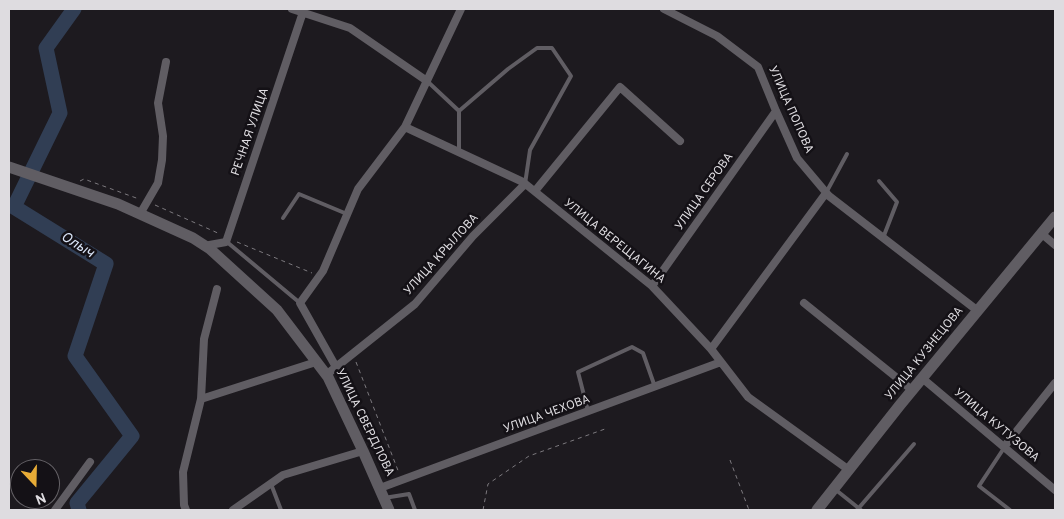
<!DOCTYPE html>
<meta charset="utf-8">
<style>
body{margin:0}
#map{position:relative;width:1064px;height:519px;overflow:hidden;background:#1d1a1f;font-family:Overpass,sans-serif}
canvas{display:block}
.frame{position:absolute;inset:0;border:10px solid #dedce0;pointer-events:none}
.north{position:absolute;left:10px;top:459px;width:50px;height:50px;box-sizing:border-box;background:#141116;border:1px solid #656267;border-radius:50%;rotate:159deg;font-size:14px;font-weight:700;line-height:20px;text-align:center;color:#dedce0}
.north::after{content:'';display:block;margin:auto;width:18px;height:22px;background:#e8ac37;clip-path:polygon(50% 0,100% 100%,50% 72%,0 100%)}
</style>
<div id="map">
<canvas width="1064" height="519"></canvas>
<div class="frame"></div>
<div class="north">N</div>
</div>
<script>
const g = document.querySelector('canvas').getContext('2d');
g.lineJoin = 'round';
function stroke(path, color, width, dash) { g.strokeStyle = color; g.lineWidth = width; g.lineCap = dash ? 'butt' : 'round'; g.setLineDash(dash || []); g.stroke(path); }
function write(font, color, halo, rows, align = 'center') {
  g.font = font + ' Overpass,sans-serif'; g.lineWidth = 5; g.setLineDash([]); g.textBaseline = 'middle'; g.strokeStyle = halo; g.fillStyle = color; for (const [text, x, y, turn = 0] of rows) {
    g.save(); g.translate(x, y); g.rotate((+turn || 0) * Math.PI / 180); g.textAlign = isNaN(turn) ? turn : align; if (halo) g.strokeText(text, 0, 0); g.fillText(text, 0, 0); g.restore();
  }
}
stroke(new Path2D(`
 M74 9 46 48 60 113 14 207 106 264 75 356 132 436 77 503 79 510`), '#313e54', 15);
stroke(new Path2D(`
 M80 181 84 179 139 199
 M155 205 220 234
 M237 242 312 273
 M356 362 399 473
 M730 460 749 510
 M483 510 488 484 529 456 605 429`), '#7d7a7f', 1, [4, 4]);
stroke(new Path2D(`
 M427 81 459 111
 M459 152V111L508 69 537 48H552L571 76 530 150 525 184
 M879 181 897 202 883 238
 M827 191 847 154
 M283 218 299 194 347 214
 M227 242 300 303
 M588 411 578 372 632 347 643 353 655 387
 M1004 448 979 486 1010 510
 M271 484 281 510
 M836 490 861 510
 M384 498 409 494 415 510
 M857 510 914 444`), '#605d63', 4);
stroke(new Path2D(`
 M292 9 350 28 427 81
 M664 9 717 36 758 67 776 111 797 158 829 196 978 311
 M405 127 523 182 652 286 711 349 748 397 849 470
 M535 191 620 87 680 141
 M140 214 158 183 162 160 163 136 158 103 166 62
 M1042 234 1055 245
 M204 246 226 242 304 9
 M652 286 776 111
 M804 303 912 390
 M711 349 826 193
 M336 367 300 303 323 271 358 189 405 127 461 9
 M326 375 415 304 473 236 525 184
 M922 378 1055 490
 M201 399 316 362
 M1004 447 1055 383
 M380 488 721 362
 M55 510 90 462
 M186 510 184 505 183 472 201 399 204 339 217 289
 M233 510 283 475 363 451`), '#605d63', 8);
stroke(new Path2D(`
 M9 167 118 204 193 238 210 249 277 310 328 377 363 451 389 510
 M817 510 900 405 1055 217`), '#605d63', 11);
write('12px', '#dedce0', '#141116', [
 ["УЛИЦА ПОПОВА",790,110,66],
 ["РЕЧНАЯ УЛИЦА",251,132,-71],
 ["УЛИЦА СЕРОВА",705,192,-55],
 ["УЛИЦА ВЕРЕЩАГИНА",614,242,39],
 ["УЛИЦА КРЫЛОВА",442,255,-48],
 ["УЛИЦА КУЗНЕЦОВА",925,354,-51],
 ["УЛИЦА ЧЕХОВА",547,415,-20],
 ["УЛИЦА СВЕРДЛОВА",364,423,64],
 ["УЛИЦА КУТУЗОВА",996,426,40]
]);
write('italic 14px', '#dae5f8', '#141116', [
 ["Олыч",77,246,32]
]);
</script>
